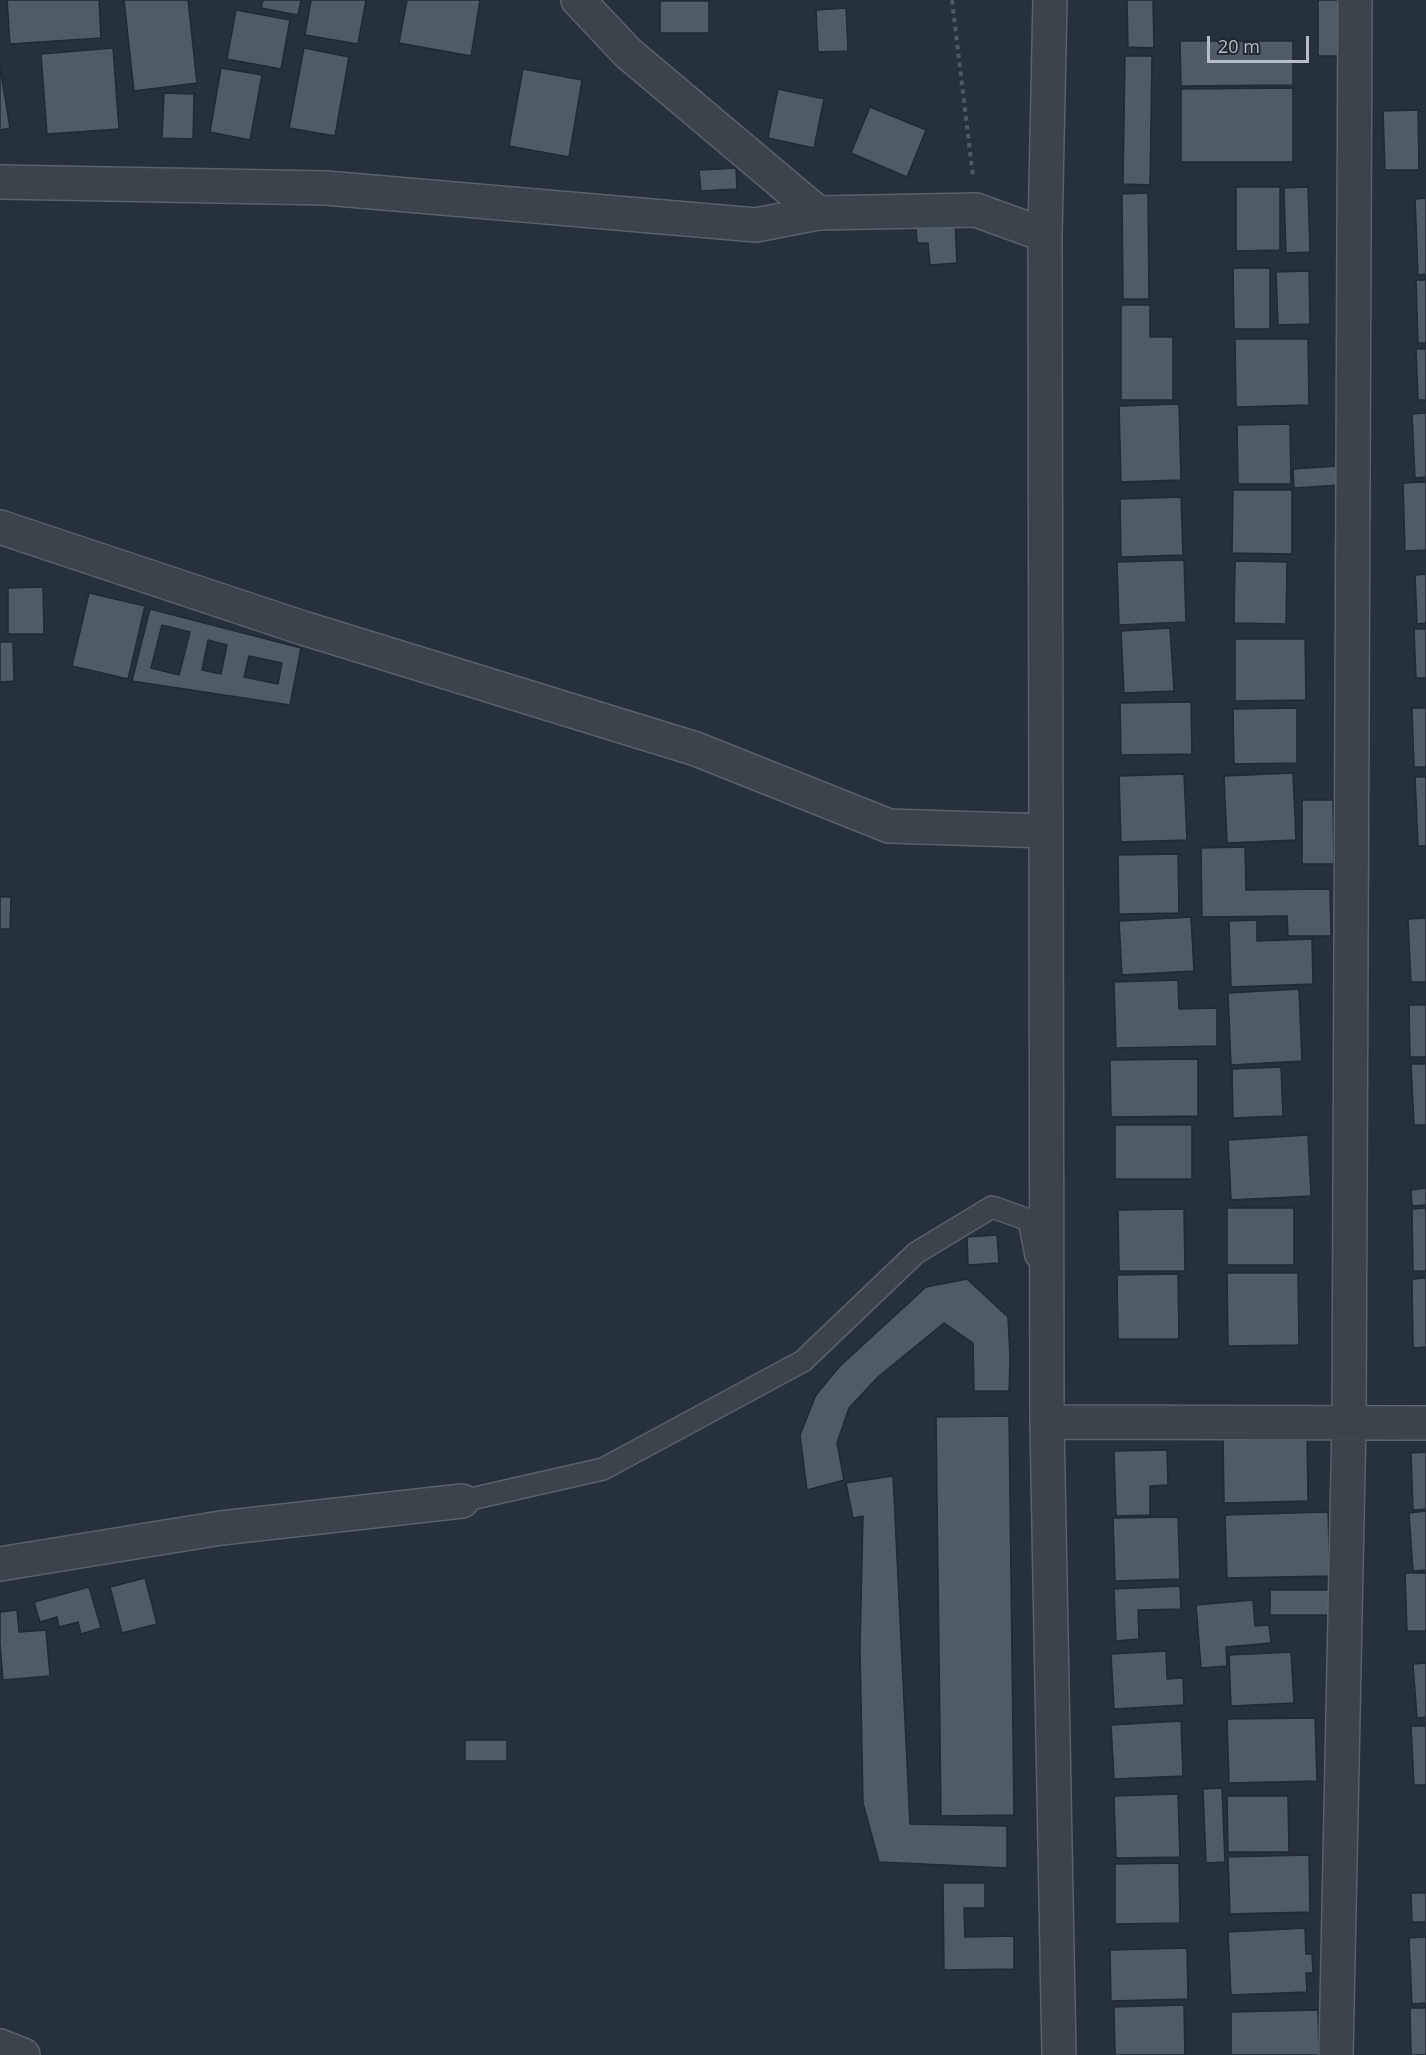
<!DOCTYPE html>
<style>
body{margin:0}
#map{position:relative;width:1426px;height:2055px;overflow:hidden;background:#27313b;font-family:"Open Sans",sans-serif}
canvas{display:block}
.scale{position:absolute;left:1207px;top:36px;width:102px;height:27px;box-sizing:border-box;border:3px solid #b7bec6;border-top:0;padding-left:8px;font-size:18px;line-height:21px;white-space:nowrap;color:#b7bec6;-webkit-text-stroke:4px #202830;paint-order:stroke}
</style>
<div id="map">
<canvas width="1426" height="2055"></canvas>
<div class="scale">20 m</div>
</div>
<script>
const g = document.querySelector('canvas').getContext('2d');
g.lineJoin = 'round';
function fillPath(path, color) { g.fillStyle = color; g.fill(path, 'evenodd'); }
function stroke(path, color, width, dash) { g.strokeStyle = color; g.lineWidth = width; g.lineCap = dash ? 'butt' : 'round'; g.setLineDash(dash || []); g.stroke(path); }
const building = new Path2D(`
 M7 0H99L101 38 10 44Z
 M124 0H188L197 83 134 91Z
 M263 0H301L298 15 261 8Z
 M311 0H366L358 44 305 35Z
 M407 0H480L471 56 399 43Z
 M1127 0H1153L1154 48 1128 47Z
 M1318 0H1339V56H1318Z
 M660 1H709V33H660Z
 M846 8 848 51 818 52 816 10Z
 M236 10 290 20 281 69 227 59Z
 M1180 41H1293V85L1181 86Z
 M113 48 119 129 47 134 41 54Z
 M304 48 349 57 335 136 289 128Z
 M1125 56H1152L1150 185 1123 184Z
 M0 67 10 128 0 130Z
 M221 68 262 75 250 140 210 132Z
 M523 69 582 80 569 157 509 146Z
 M1293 88V162H1181V89Z
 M778 89 824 99 814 148 768 138Z
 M164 93 194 94 193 139 162 138Z
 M870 107 926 130 907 177 851 153Z
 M1418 110 1419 170H1385L1383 111Z
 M736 168 737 189 701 191 699 170Z
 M1236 187H1280V250L1236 251Z
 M1308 187 1310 252 1286 253 1284 188Z
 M1148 193 1149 299H1123L1122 194Z
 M1426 198V274L1418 275 1415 199Z
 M955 223 957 263 930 265 928 243H917L916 226Z
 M1233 268H1270V329H1234Z
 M1309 271 1310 324 1278 325 1276 272Z
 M1416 280H1426V343H1418Z
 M1121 305H1150V337H1173V400H1121Z
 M1235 339H1308L1309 405 1236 407Z
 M1416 349H1426V400H1418Z
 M1179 404 1181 480 1121 482 1119 406Z
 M1426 413V477L1415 478 1412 414Z
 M1290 424 1291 484H1238L1237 425Z
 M1338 466 1339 485 1294 488 1293 469Z
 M1426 482V550L1405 551 1403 483Z
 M1233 490H1292V554L1232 553Z
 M1181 497 1183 555 1121 557 1120 499Z
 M1184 560 1186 622 1119 625 1117 562Z
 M1235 561 1287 562 1286 624 1234 623Z
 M1426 574V623L1417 624 1415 575Z
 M43 587 44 634H8V588Z
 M89 593 145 606 128 679 72 666Z
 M150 609 301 648 290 705 132 681ZM162 625 190 632 179 675 151 668ZM208 640 227 645 221 674 202 670ZM249 656 282 663 278 684 244 677Z
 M1170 628 1174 691 1124 693 1121 631Z
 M1414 629H1426V678H1416Z
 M1235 639H1305L1306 700 1235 701Z
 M0 642H13L14 681 0 682Z
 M1191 702 1192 754 1121 755 1120 703Z
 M1297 708V763L1234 764 1233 709Z
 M1412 708H1426V767H1414Z
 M1293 773 1296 840 1227 843 1224 776Z
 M1184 774 1187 840 1121 842 1119 776Z
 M1415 777H1426V846H1418Z
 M1302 800H1333L1334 864H1302Z
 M1245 847 1246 890 1330 889 1331 936H1288L1287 916 1202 917 1201 848Z
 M1178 854 1179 913 1119 914 1118 855Z
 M0 897H11L10 929H0Z
 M1191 917 1194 971 1122 975 1119 921Z
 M1426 918V982H1411L1408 919Z
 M1257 920V941L1312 939 1313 984 1231 987 1229 921Z
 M1178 980 1179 1009 1217 1008V1046L1116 1048 1114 982Z
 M1299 989 1302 1061 1231 1065 1228 993Z
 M1409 1005H1426V1057H1410Z
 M1198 1059V1116L1111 1117 1110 1060Z
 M1411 1064H1426V1125H1414Z
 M1281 1067 1283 1116 1233 1118 1232 1069Z
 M1115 1125H1192V1179H1115Z
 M1308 1135 1311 1196 1231 1200 1228 1140Z
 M1426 1188V1205L1412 1206 1411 1190Z
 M1227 1208H1294V1265H1227Z
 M1426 1208V1271H1413L1412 1209Z
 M1184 1209 1185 1271H1119L1118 1210Z
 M997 1235 999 1263 968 1265 967 1237Z
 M1227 1273H1298L1299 1345 1228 1346Z
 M1178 1274 1179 1339H1118L1117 1275Z
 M1426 1278V1347L1413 1348 1412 1279Z
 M967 1279 1008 1317 1010 1358 1009 1391H974L973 1343 944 1323 878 1377 849 1408 837 1443 844 1480 807 1490 800 1435 816 1395 840 1366 926 1287Z
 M1009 1416 1014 1815 941 1816 936 1417Z
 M1307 1434 1308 1501 1224 1503 1223 1436Z
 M1167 1450 1168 1485 1150 1486V1515L1116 1516 1114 1451Z
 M1426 1452V1509L1413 1510 1411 1453Z
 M893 1476 910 1824 1007 1826V1868L879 1862 863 1803 860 1649 863 1516 853 1518 846 1483Z
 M1426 1511V1570L1413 1571 1409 1513Z
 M1328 1512 1330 1576 1227 1578 1225 1515Z
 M1178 1517 1180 1579 1115 1581 1113 1518Z
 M1405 1573H1426V1631H1407Z
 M145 1578 157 1624 122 1633 110 1587Z
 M1180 1586 1181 1609 1138 1610 1139 1639 1116 1641 1114 1589Z
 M89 1587 101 1628 81 1634 78 1622 59 1627 57 1617 40 1622 34 1602Z
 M1270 1590H1337V1615H1270Z
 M1253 1600 1255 1626 1269 1625 1271 1643 1226 1647 1227 1666 1201 1668 1196 1605Z
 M17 1610 19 1632 46 1630 50 1676 3 1680 0 1644V1612Z
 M1166 1651 1167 1679 1183 1678 1184 1705 1114 1709 1111 1654Z
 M1291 1652 1294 1703 1231 1706 1229 1655Z
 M1426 1663V1717L1417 1718 1413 1664Z
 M1315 1718 1317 1781 1229 1783 1227 1719Z
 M1181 1721 1183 1776 1114 1779 1111 1725Z
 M1411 1726H1426V1785H1414Z
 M465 1740H507V1761H465Z
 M1222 1788 1225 1862 1206 1863 1203 1789Z
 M1178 1794 1180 1857 1116 1858 1114 1796Z
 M1227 1796H1288L1289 1852H1228Z
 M1309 1855 1310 1912 1230 1914 1228 1857Z
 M1179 1863 1180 1923 1115 1924V1864Z
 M943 1883H985V1908H964L965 1937 1014 1936V1969L944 1970Z
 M1411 1893H1426V1922H1412Z
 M1305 1928 1306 1954H1312L1313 1973H1306L1307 1992 1231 1995 1228 1932Z
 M1426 1937V2003L1412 2004 1409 1938Z
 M1187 1948 1188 1999 1111 2001 1110 1950Z
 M1184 2005 1185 2055H1115L1114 2007Z
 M1410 2008H1426V2055H1411Z
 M1318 2010 1319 2055H1231V2012Z`);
fillPath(building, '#505c65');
stroke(building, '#222a32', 1.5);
const lane = new Path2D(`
 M462 1501 603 1469 803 1361 916 1253 992 1207 1029 1220 1036 1256`);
const street = new Path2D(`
 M578 0 628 53 818 213
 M1050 0 1045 235 1047 1422 1059 2055
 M0 182 326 188 756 225 818 213 976 210 1045 235
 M0 527 303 628 696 749 889 826 1046 831
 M1047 1422 1426 1423
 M0 1564 221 1528 462 1501
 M0 2046 23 2055
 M1336 2055 1349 1422 1355 0`);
stroke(lane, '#596169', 24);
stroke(street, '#596169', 36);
stroke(new Path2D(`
 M952 0 973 177`), '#4b5c5d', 4, [4.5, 4.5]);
stroke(lane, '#3b434b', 21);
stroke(street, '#3b434b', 33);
</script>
